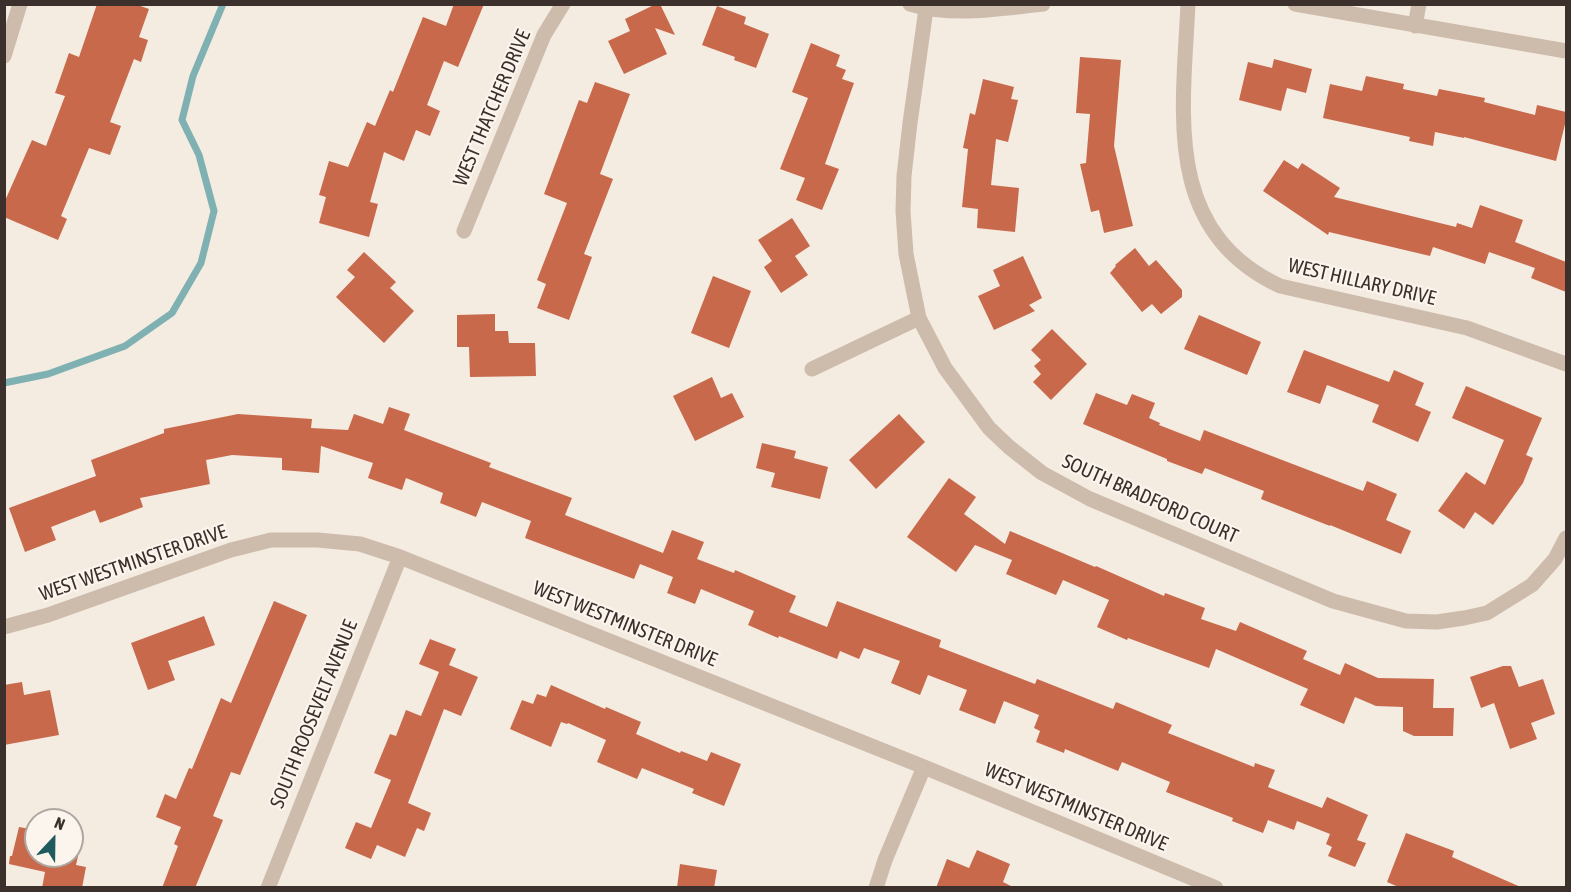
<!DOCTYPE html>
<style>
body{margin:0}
#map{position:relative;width:1571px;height:892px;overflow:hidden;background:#f4ebe1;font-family:"Asap Condensed",sans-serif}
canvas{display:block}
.frame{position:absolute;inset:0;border:6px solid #3b302b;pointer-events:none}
.north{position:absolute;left:24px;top:808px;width:60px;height:60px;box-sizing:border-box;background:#fbf5ee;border:2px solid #aea6a0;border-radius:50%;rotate:22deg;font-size:16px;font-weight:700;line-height:24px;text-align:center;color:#3b302b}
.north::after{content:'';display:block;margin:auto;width:21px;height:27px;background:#1f5a5e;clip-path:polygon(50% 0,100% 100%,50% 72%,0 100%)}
</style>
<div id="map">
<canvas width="1571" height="892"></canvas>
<div class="frame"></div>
<div class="north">N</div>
</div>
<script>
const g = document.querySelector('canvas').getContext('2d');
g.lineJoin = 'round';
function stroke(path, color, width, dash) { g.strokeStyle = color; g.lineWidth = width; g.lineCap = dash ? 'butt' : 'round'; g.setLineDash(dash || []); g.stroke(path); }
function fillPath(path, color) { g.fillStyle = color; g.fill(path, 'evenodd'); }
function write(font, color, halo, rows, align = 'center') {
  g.font = font + ' "Asap Condensed",sans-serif'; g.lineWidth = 4.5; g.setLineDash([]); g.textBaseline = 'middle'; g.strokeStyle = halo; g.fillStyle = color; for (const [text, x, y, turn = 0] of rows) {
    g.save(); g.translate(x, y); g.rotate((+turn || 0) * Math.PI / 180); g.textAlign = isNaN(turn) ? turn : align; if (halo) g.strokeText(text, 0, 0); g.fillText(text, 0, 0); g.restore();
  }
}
stroke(new Path2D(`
 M4 383 48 374 125 346 172 313 201 263 214 211 199 155 182 120 193 76 223 4`), '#7fb0b2', 7);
fillPath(new Path2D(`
 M97 4H135L149 9 139 37 148 40 141 62 134 59 110 122 121 126 110 155 89 148 61 216 67 219 58 240 4 217V203L32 140 46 146 65 96 55 93 69 53 79 57Z
 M454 4H484L458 67 444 61 427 105 440 111 430 136 416 130 404 161 384 152 370 202 378 204 369 237 319 223 326 197 319 195 329 161 348 167 367 122 375 126 390 90 393 92 423 17 446 26Z
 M656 4H660L675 35 655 28 667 54 624 74 608 41 630 31 625 19Z
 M717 6 746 17 744 24 769 34 756 68 734 60 735 57 702 45Z
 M811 43 840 55 836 66 846 70 842 79 854 83 825 164 839 169 822 210 796 200 805 178 780 169 808 98 792 92Z
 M1080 57 1121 60 1114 146 1133 226 1104 233 1099 210 1091 212 1080 164 1086 163 1090 114 1076 113Z
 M1274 59 1312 69 1306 93 1287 88 1281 111 1239 100 1248 62 1272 68Z
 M1366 76 1404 84 1403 89 1437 96 1439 89 1485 98 1484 102 1535 115 1537 105 1566 112V120L1556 161 1464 137V138L1435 132 1433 146 1409 141 1410 137 1323 118 1330 84 1362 91Z
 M983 79 1014 87 1011 99 1018 100 1008 142 996 139 991 185 1019 188 1015 232 977 228 978 209 962 207 968 149 963 148 970 113 975 115Z
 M595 82 630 94 600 174 613 179 584 254 592 257 569 320 537 308 546 284 537 280 567 203 544 194 579 100 587 103Z
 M1284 160 1298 169 1302 163 1340 188 1334 197 1456 227 1457 223 1472 228 1480 205 1523 220 1515 242 1566 262V292L1531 278 1535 268 1489 252 1485 264 1433 247 1430 256 1329 232 1328 235 1263 191Z
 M792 218 810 246 795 256 808 275 781 293 764 267 772 261 758 240Z
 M1135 248 1149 266 1156 260 1182 290V297L1161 314 1152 304 1142 312 1110 273 1116 266 1115 265Z
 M364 252 396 282 390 288 414 311 384 343 336 297 355 277 347 270Z
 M1023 256 1042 298 1029 305 1035 311 994 330 978 296 1000 286 993 270Z
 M713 276 751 291 729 348 691 333Z
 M495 314V331H508L509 343H535L536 376 470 377 469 347H457V315Z
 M1199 315 1261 342 1247 375 1184 349Z
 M1052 329 1087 364 1051 400 1033 382 1041 374 1034 366 1041 360 1031 350Z
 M1304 350 1389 382 1394 370 1424 383 1415 405 1431 412 1418 442 1372 422 1379 405 1327 385 1320 404 1287 392Z
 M712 377 721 398 732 393 744 417 695 441 673 396Z
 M1466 386 1542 418 1526 455 1533 458 1523 483 1493 525 1475 512 1464 529 1438 511 1466 472 1485 485 1504 440 1452 418Z
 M1096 393 1127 405 1132 394 1155 403 1149 418 1160 423 1159 425 1200 441 1204 430 1363 491 1367 481 1397 494 1386 520 1411 531 1401 554 1330 525V526L1261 499 1264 491 1205 468 1202 474 1167 461V459L1083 424Z
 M389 407 410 414 404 430 491 463 489 467 572 498 565 515 663 553 672 530 704 542 697 559 734 573 735 570 796 596 789 612 827 627 837 601 941 640 939 647 1035 684 1037 679 1113 709 1116 702 1172 725 1168 733 1254 767 1255 763 1275 770 1268 787 1322 808 1327 797 1368 815 1357 840 1366 843 1355 867 1328 856 1332 847 1326 844 1330 834 1297 821 1294 830 1268 820 1263 833 1232 821 1233 818 1166 792 1170 782 1122 762 1118 771 1065 749 1064 753 1036 742 1040 731 1034 728 1039 715 1004 701 995 724 959 710 967 690 928 675 920 695 891 683 900 661 864 648 859 659 840 651 837 659 779 636 778 638 748 625 754 611 701 589 695 604 667 593 673 577 640 564 634 579 525 538 531 521 482 502 476 517 440 503 443 493 406 478 402 490 368 478 373 463 321 446 319 473 282 470V458L232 455 206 460 210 484 140 498 143 507 100 523 95 510 51 527 56 540 25 552 9 508 96 476 91 460 164 433V429L238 414 312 419 311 428 348 430 354 414 383 424Z
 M899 414 925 442 876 489 849 460Z
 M762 443 796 451 794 458 828 467 820 499 771 487 775 473 756 468Z
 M949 478 976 497 964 514 1005 544 1010 531 1095 567 1096 566 1164 596 1165 593 1205 608 1201 619 1236 631 1240 622 1307 651 1303 659 1340 675 1345 663 1378 678 1434 679 1433 708H1454L1453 736H1414L1403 731V707L1376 706 1355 697 1344 724 1300 705 1308 689 1216 649 1209 668 1128 638 1127 640 1097 627 1109 600 1063 580 1056 595 1006 574 1012 560 975 545 956 572 907 537Z
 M274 601 307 615 240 775 231 772 213 816 223 820 195 888H162L178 846 174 844 181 827 156 817 165 794 176 799 189 768 192 769 221 698 231 703Z
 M204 616 215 645 168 661 175 680 148 690 131 643Z
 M430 639 456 649 449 665 478 677 461 716 444 709 408 803 431 813 424 831 417 828 405 857 377 845 371 859 345 848 356 822 371 828 391 780 374 773 390 734 396 736 406 710 421 716 439 672 419 664Z
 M1503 666H1511L1519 687 1543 679 1555 714 1531 723 1537 739 1510 749 1494 703 1481 708 1470 677Z
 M22 682 24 695 50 690 59 735 4 745V685Z
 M551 685 605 709 606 707 641 722 636 734 680 753 681 751 707 761 711 752 741 764 724 806 692 793 694 789 642 768 637 779 597 762 606 740 568 723 567 724 561 722 551 747 510 729 522 700 533 704 537 694 546 697Z
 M19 827 36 830V856H78L76 865 86 867 82 888H42L45 872 9 864 10 856H12Z
 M1406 833 1454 851 1452 857 1523 888H1401L1387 882Z
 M977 850 1010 864 1003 882 1015 888H936L947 859 969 868Z
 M680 864 717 870 714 888H677Z`), '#c8694b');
stroke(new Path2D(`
 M910 4C952 17 1000 9 1043 4
 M1188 4C1183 112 1162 231 1280 286L1467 328 1566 364
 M1295 4 1566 51
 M926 9 910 123 904 176 903 211 906 254 919 318 945 368 989 428 1009 447 1042 473 1090 499 1333 601 1406 621 1437 622 1464 618 1487 613 1532 585 1555 559 1566 538
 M1415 26 1419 4
 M4 56 20 4
 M464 231 544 35 563 4
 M812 369 919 318
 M4 627 48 615 231 550 271 540H318L360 544 400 557 924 767 1216 888
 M268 888 400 557
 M876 888 885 860 924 767`), '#cdbbac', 15);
write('20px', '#3b302b', '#fbf5ee', [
 ["WEST THATCHER DRIVE",492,108,-67],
 ["WEST HILLARY DRIVE",1362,282,13],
 ["SOUTH BRADFORD COURT",1150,499,24],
 ["WEST WESTMINSTER DRIVE",133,563,-19],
 ["WEST WESTMINSTER DRIVE",625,624,22],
 ["SOUTH ROOSEVELT AVENUE",314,714,-68],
 ["WEST WESTMINSTER DRIVE",1076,807,23]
]);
</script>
